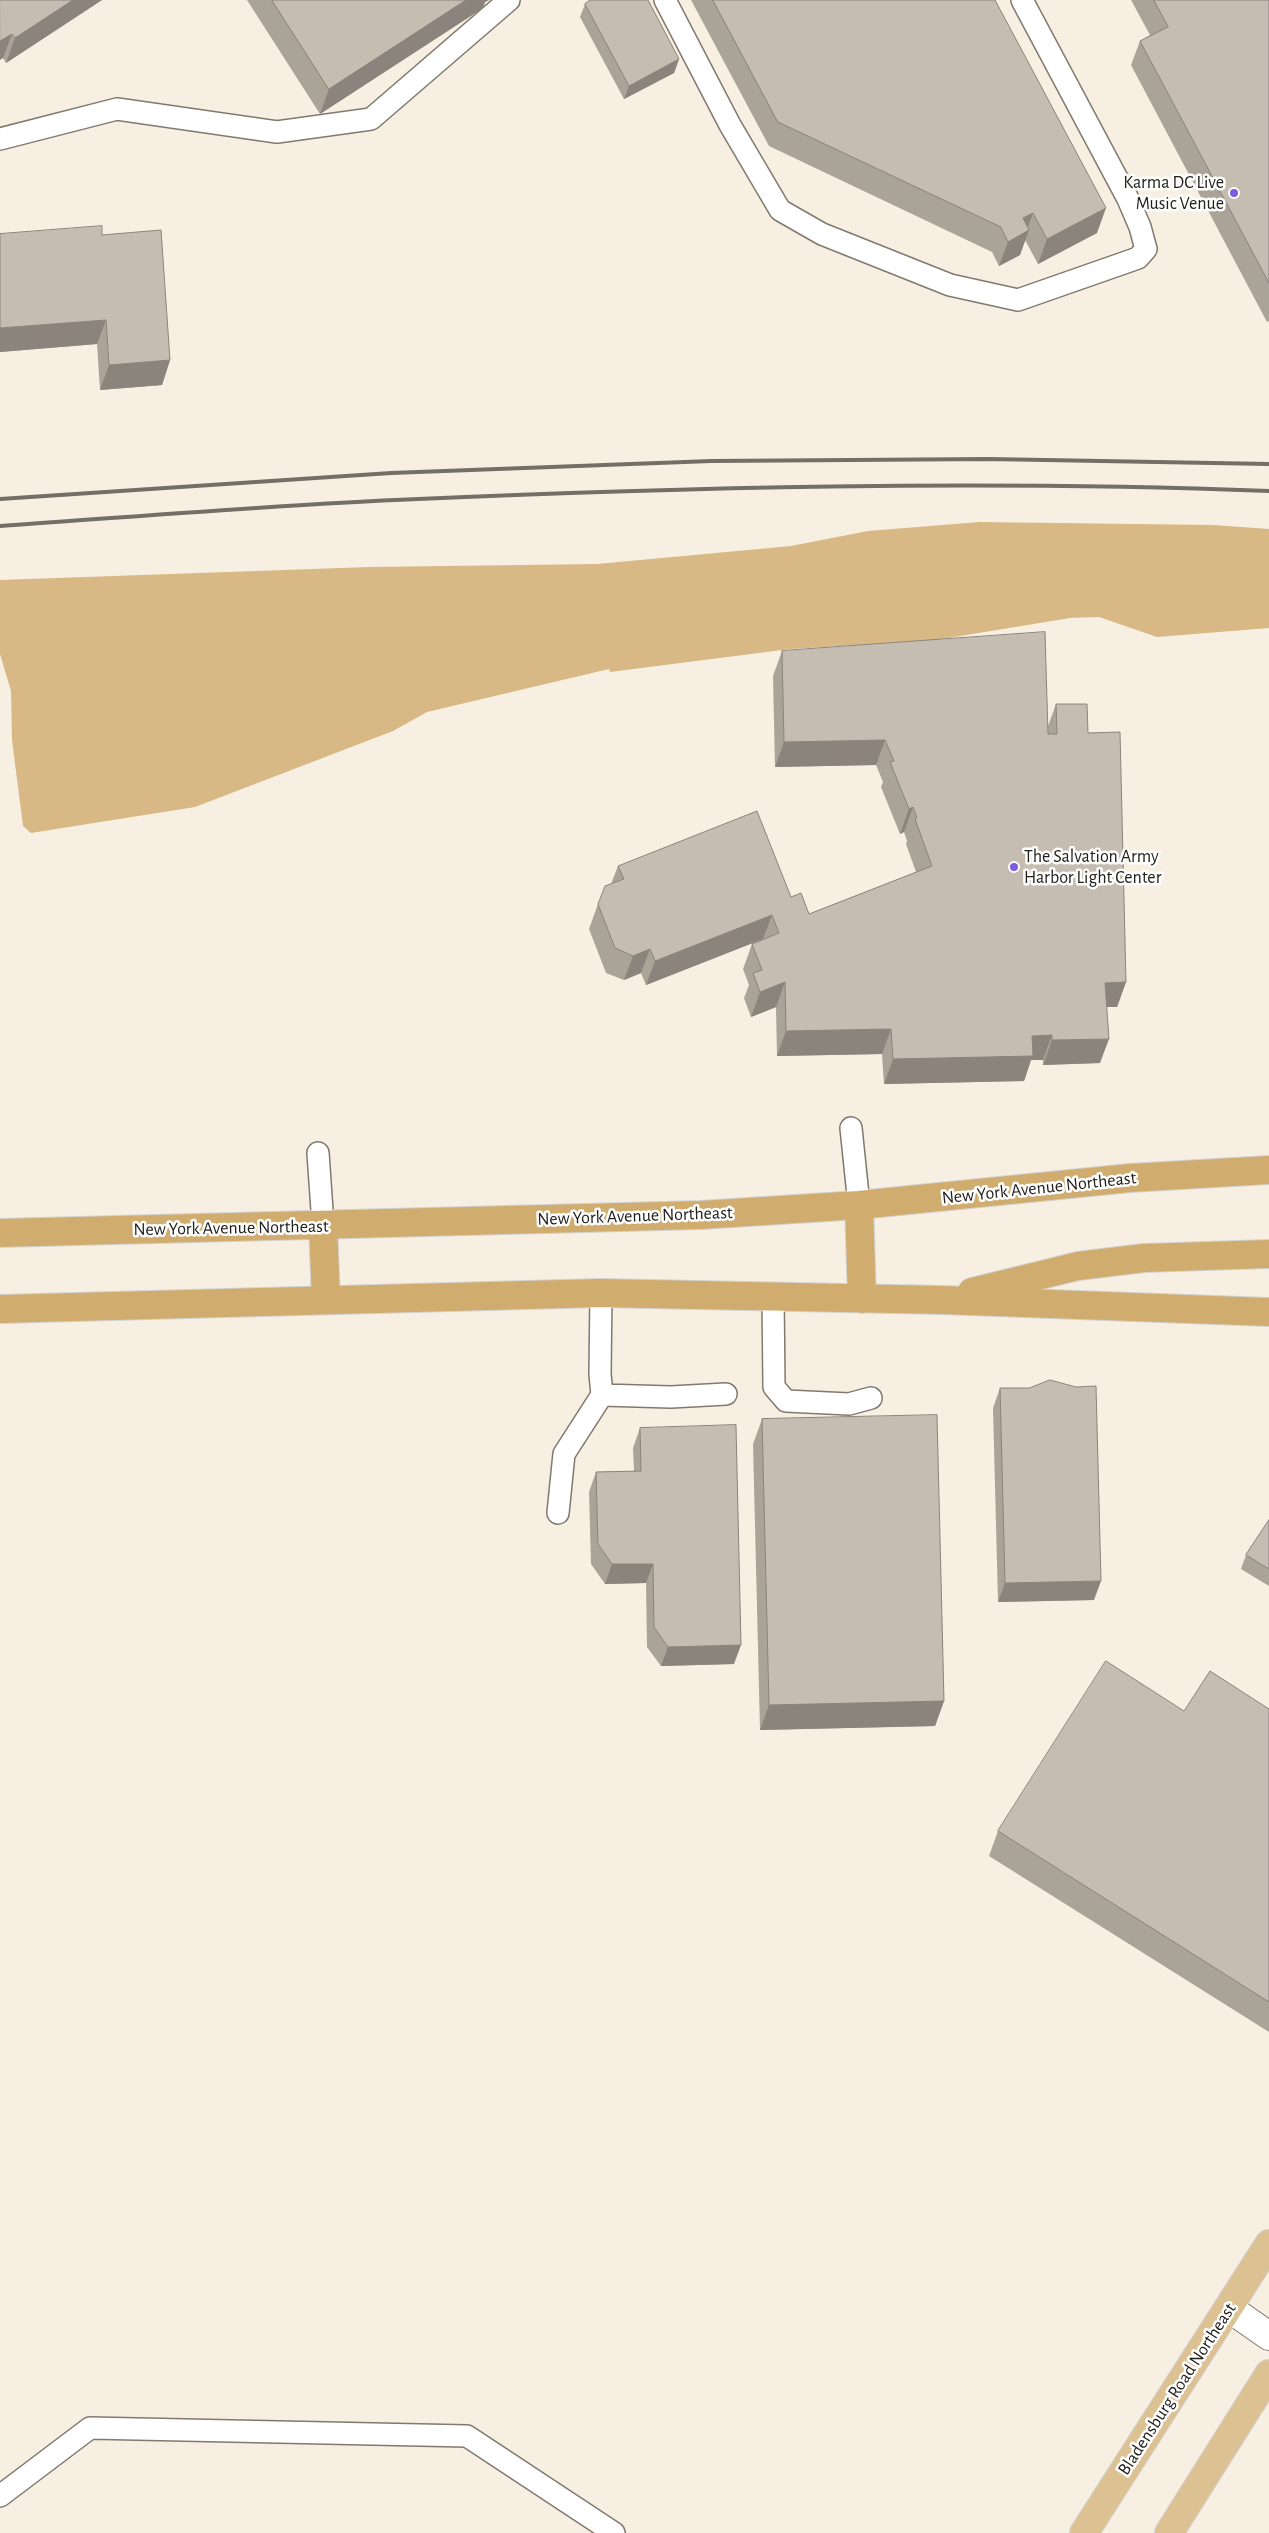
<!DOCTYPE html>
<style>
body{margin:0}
canvas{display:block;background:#f7efe2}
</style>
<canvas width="1269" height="2533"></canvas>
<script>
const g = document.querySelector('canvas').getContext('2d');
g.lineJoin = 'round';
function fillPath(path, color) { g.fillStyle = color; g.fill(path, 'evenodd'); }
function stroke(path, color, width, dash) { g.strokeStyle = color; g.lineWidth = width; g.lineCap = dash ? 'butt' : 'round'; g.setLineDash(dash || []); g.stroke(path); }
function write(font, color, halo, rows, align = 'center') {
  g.font = font + ' "Alegreya Sans",sans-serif'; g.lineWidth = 5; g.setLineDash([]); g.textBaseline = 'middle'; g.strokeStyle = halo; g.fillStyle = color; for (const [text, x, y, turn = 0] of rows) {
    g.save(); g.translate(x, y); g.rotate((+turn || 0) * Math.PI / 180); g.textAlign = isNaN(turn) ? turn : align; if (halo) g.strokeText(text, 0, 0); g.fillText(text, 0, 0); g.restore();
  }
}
fillPath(new Path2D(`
 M979 522 1213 525 1269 529V628L1157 637 1099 617 1070 618 930 641 790 649 610 672 609 669 427 712 393 731 195 807 31 833 23 826 12 740 11 691 0 654V580L369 567 597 564 791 546 868 531Z`), '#d8b985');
const service = new Path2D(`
 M665 0 730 125 780 210 822 234 950 285 1018 300 1138 258 1146 249 1140 227 1128 199 1022 0
 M0 139 117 109 277 132 371 119 509 0
 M851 1128 859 1205
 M318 1153 323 1225
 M773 1296 774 1387 786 1401 849 1404 871 1398
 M602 1395 671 1397 726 1394
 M558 1513 564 1454 602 1395 600 1374 601 1293
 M0 2496 90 2428 467 2436 614 2533`);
const minor = new Path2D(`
 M1229 2308 1269 2336`);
const primary = new Path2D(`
 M1084 2533 1269 2244
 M1169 2533 1269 2374`);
const trunk = new Path2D(`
 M859 1205 862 1299
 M323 1225 326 1300
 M0 1233 701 1215 859 1205 1130 1178 1269 1170
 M972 1292 1078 1266 1144 1258 1269 1254
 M0 1309 601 1293 942 1300 1269 1312`);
stroke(service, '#81796e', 24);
stroke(minor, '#81796e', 30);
stroke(primary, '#d3d2d1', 30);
stroke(trunk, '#d3d2d1', 30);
stroke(service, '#fff', 21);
stroke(minor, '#fff', 28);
stroke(primary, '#dcc193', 28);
stroke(trunk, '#d0ac6f', 28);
stroke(new Path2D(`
 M0 499 391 473 711 461 989 459 1269 464
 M0 526C132 517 263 506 395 500 686 487 978 480 1269 491`), '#736f67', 4);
fillPath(new Path2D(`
 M0 0H102L6 63 3 58Z
 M247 0H489L485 2 483 8 320 114Z
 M589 0H648L679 59 674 73 624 99 580 17 585 4 588 2Z
 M691 0H995L1097 233 1038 264 1025 240 1020 255 999 266 992 252 769 146Z
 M1131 0H1269V321L1267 322 1131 65 1140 41 1150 35Z
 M0 234 102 235 170 360 162 385 100 390 97 344 0 352Z
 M782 651 1048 726 1056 704 1088 733 1126 982 1117 1007H1107L1100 1063 1043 1065V1060H1031L1024 1081 884 1084 882 1054 777 1056 776 1007 751 1017 744 998 749 985 743 969 752 944 763 939 646 985 641 973 624 980 606 973 589 929 598 904 611 884 618 866 791 897 809 914 916 872 906 844 907 841 904 832 900 834 881 787 883 782 876 765 775 767 773 676Z
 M1000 1388 1094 1600 998 1602 993 1408Z
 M762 1419 944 1701 935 1726 760 1730 753 1444Z
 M640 1428 734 1664 661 1666 647 1647 646 1583 605 1584 591 1564 589 1492 596 1472 634 1471 633 1448Z
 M1269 1520V1586L1241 1569 1246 1555Z
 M1269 1709V2032L989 1856 998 1831 1184 1711Z`), '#a9a398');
fillPath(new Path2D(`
 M73 0H102L6 63 15 38Z
 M466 0H489L485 2 483 8 320 114 329 89Z
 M12 34 3 58 0 60V41Z
 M679 59 674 73 624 99 629 86Z
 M1106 208 1097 233 1038 264 1047 239Z
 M1033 213 1026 232 1029 230 1020 255 999 266 1008 242 1023 218Z
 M106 320 97 344 0 352V328Z
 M170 360 162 385 100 390 109 365Z
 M885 740 876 765 775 767 784 742Z
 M913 807 904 832 900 834 909 809Z
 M772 915 763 939 646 985 655 961Z
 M650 949 641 973 624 980 633 956Z
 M785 982 776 1007 751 1017 760 992Z
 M1126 982 1117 1007H1096L1105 983Z
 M891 1029 882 1054 777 1056 786 1031Z
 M1052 1035 1043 1060H1031L1024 1081 884 1084 893 1059 1032 1036Z
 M1109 1039 1100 1063 1043 1065 1052 1040Z
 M612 1564H653L646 1583 605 1584Z
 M1101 1581 1094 1600 998 1602 1005 1583Z
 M741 1645 734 1664 661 1666 668 1647Z
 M944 1701 935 1726 760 1730 769 1705Z`), '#8a847c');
const building = new Path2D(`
 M0 0H73L15 38 12 34 0 41Z
 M272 0H466L329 89Z
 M591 0H648L679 59 629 86 585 4Z
 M713 0H995L1106 208 1047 239 1033 213 1023 218 1029 230 1008 242 1001 227 778 122Z
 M1154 0H1269V283L1140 41 1168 27Z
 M102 226V235L161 230 170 360 109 365 106 320 0 328V234Z
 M1045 632 1048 734H1057L1056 704H1087L1088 733 1120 732 1126 982 1105 983 1109 1039 1052 1040V1035L1032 1036 1033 1056 893 1059 891 1029 786 1031 785 982 760 992 753 973 762 970 752 944 779 933 772 915 655 961 650 949 633 956 615 948 598 904 605 886 624 879 618 866 757 811 791 897 801 893 809 914 932 866 915 819 917 818 913 807 909 809 890 762 894 761 885 740 784 742 782 651Z
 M1050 1380 1076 1387 1096 1386 1101 1581 1005 1583 1000 1388H1029Z
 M937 1415 944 1701 769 1705 762 1419Z
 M736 1425 741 1645 668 1647 654 1627 653 1564H612L598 1544 596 1472 641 1471 640 1428Z
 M1269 1520V1569L1246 1555Z
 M1106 1661 1184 1711 1210 1671 1269 1709V2002L998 1831Z`);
fillPath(building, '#c5bdb1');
stroke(building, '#8a847c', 1);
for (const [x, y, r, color] of [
 [1234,193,5,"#7a5fda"],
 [1014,867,5,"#7a5fda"]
]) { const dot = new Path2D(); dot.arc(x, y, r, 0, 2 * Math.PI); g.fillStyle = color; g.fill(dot); stroke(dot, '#fff', 2); }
write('18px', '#22201b', '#fff', [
 ["Karma DC Live",1224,183],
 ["Music Venue",1224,204],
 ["The Salvation Army",1024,857,"left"],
 ["Harbor Light Center",1024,878,"left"]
], 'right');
write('18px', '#22201b', '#fff', [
 ["New York Avenue Northeast",1039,1188,-6],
 ["New York Avenue Northeast",635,1216,-2],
 ["New York Avenue Northeast",231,1228,-1],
 ["Bladensburg Road Northeast",1177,2389,-57]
]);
</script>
